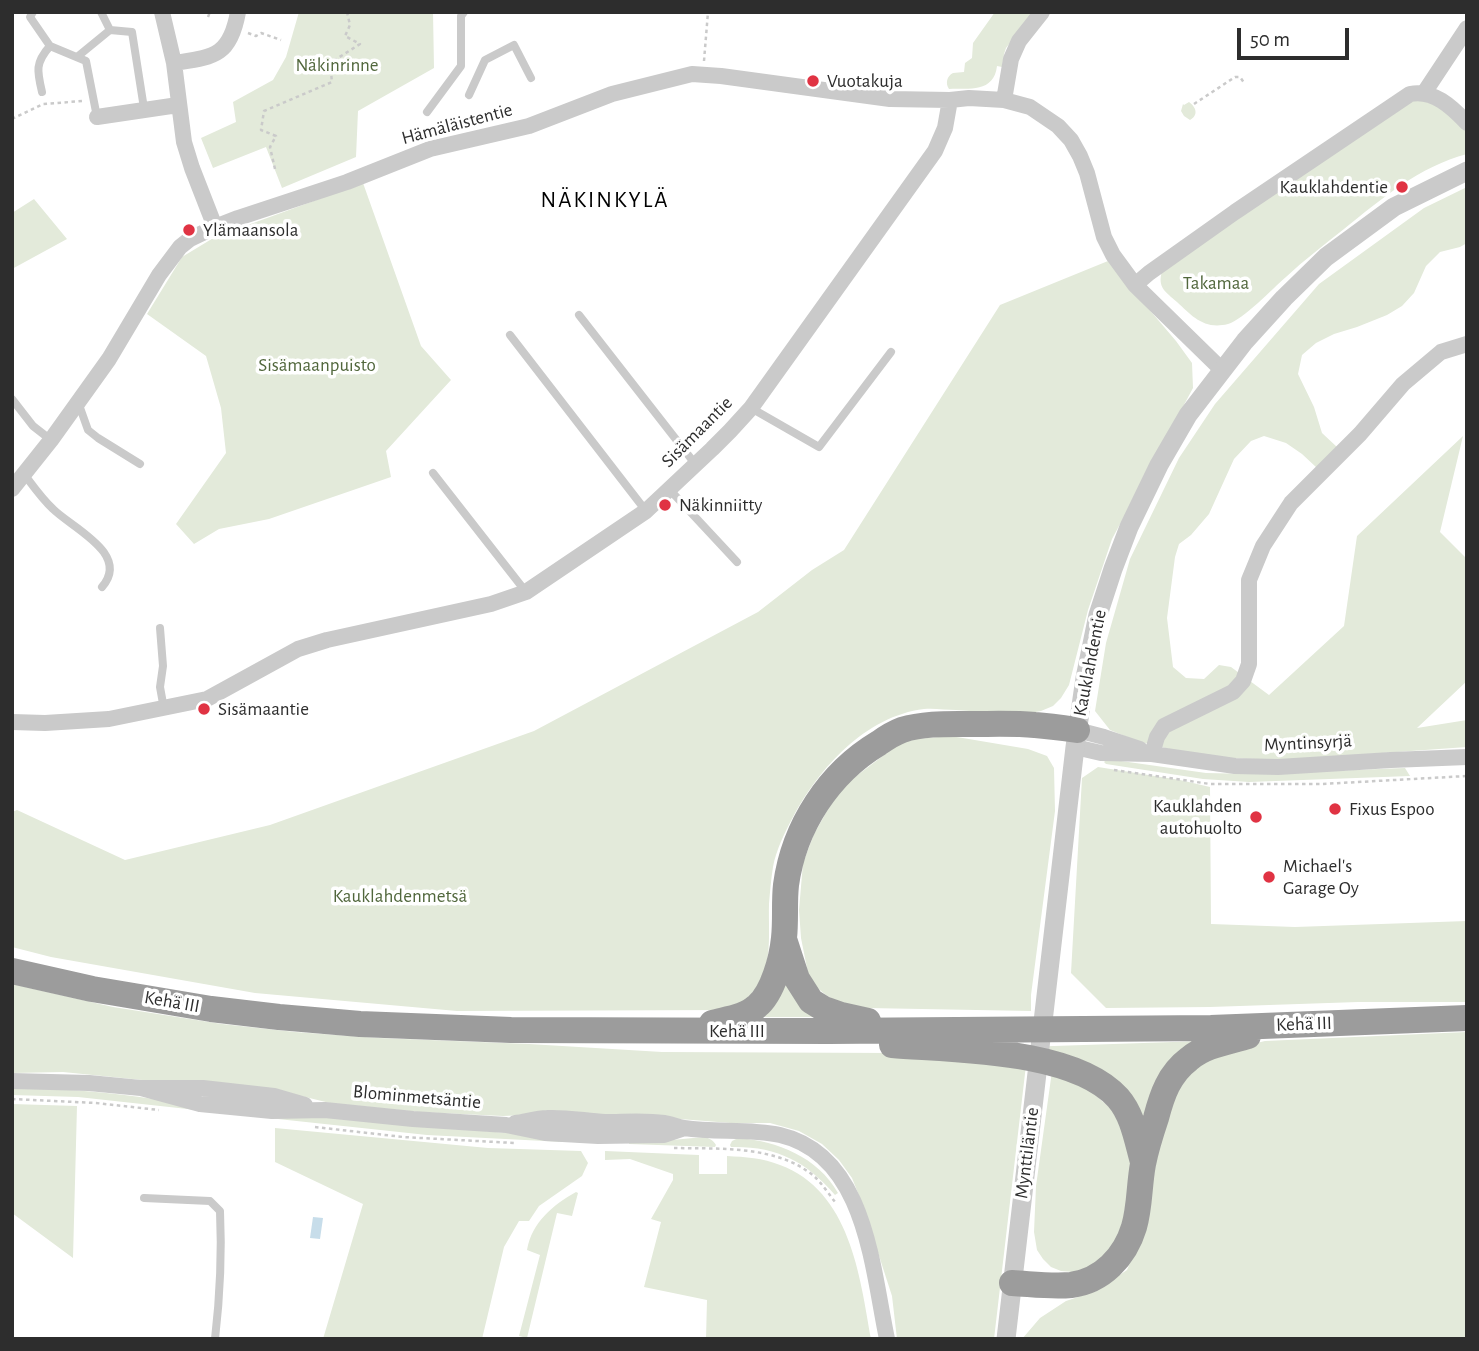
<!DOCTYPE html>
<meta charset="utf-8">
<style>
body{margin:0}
#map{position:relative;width:1479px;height:1351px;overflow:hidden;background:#fff;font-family:"Alegreya Sans",sans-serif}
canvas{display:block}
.frame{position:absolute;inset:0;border:14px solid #2d2d2d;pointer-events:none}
.scale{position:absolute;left:1237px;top:28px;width:112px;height:32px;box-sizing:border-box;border:4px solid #2d2d2d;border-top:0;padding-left:9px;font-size:21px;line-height:24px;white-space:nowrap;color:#2d2d2d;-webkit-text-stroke:5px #fff;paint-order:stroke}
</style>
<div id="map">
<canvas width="1479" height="1351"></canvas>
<div class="frame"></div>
<div class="scale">50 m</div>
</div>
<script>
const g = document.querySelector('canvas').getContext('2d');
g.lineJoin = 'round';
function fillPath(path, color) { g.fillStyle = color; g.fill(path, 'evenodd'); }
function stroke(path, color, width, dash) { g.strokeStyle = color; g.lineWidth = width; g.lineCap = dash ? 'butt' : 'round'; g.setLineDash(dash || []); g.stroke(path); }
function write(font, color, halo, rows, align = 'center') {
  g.font = font + ' "Alegreya Sans",sans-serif'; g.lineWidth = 7; g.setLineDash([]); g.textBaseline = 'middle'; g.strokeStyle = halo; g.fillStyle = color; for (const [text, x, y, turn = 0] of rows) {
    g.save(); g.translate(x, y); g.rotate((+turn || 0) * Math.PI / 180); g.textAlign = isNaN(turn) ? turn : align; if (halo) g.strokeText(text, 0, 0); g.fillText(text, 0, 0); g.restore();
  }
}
fillPath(new Path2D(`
 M299 12H433L434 68 358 111 356 157 282 188 266 147 213 168 201 138 236 122 233 102 273 80 286 57Z
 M995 12H1034L1006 48 1004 54 1002 67 997 66C994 93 969 88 949 89 945 83 947 76 953 73L964 72 965 63 972 58 973 43Z
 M1422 99C1441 106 1454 117 1467 132V154C1420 166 1380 200 1344 229 1324 245 1304 260 1286 277 1273 288 1243 320 1228 324 1204 330 1192 316 1177 302 1166 292 1157 288 1162 271L1408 100Z
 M1189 102C1196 107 1199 115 1190 120L1184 116 1181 111 1183 104 1184 105Z
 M363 183 421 346 451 380 386 451 391 477 269 519 219 529 194 544 176 524 226 453 221 408 206 356 147 314 182 257 215 237Z
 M1467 187V243L1460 247 1440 252 1426 266 1414 293 1402 306 1387 315 1357 327 1334 334 1316 343 1302 355 1298 374 1314 407 1322 433 1337 447 1317 468 1302 454 1286 443 1264 436 1251 441 1234 459 1209 514 1191 535 1179 544 1175 557 1167 618 1173 667 1186 678 1204 679 1219 665 1231 667 1269 695 1344 626 1357 536 1463 436 1440 532 1467 559V681L1417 728 1467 720V747L1284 760 1202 757 1137 741 1110 730 1095 711 1106 643 1130 559 1179 458 1215 404 1319 284 1424 208Z
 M34 199 67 239 12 269V213Z
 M1108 261 1176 341 1192 363 1193 388 1112 539 1088 610 1069 685 1061 698 1053 706 1041 711 1025 714C1002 713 979 712 956 710 946 710 934 708 924 709 866 716 819 768 793 817 785 832 776 850 773 867 771 879 770 892 769 904 768 937 775 974 746 999 741 1004 734 1007 728 1010L457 1011 255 993 51 957 12 947V812L17 810 125 860 270 825 534 731 758 612 812 570 844 550 1000 305Z
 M951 736 1028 749 1047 756 1054 768 1055 811 1031 995V1011L867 1008 838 1002 826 995 816 987 808 973 801 938 799 910 803 863 814 834 827 811 843 786 904 740Z
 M1107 759 1206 773 1252 774 1405 768 1410 776 1249 782 1203 779 1106 764 1104 762Z
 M1098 767 1180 780 1210 787 1211 924 1295 927 1467 921V1002H1358L1210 1007 1106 1008 1071 973 1082 778Z
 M783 982 818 1017H760Z
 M12 984 113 1007 222 1024 295 1032 379 1038 529 1044 662 1052 892 1053 1026 1065 994 1339H897L892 1296 862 1203 852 1178 839 1160 822 1144 799 1131 770 1123H731L641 1116 548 1114 503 1116 419 1112 330 1103 301 1096 63 1072 12 1073Z
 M1467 1032V1339H1022L1040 1318 1066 1301 1096 1291 1127 1270 1145 1227 1161 1133 1183 1077 1219 1052 1265 1041Z
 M1203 1041 1148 1115 1139 1117 1024 1047Z
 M1052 1071 1077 1079 1117 1114 1131 1156 1125 1213 1119 1233 1112 1247 1102 1258 1089 1267 1073 1272 1061 1271 1051 1267 1043 1259 1037 1250 1034 1232 1036 1186Z
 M12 1089C59 1088 107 1092 154 1099 177 1102 201 1108 224 1113L78 1097 12 1095Z
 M12 1104 77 1106 73 1258 12 1213Z
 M250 1116 322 1117 565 1138 564 1142 427 1135Z
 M275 1128 488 1148 581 1151 588 1163 582 1176 539 1206 529 1221H519L504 1247 482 1339H323L363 1204 275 1162Z
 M704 1137C709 1138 713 1140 716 1145L715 1147 629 1144V1140H672Z
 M738 1138C777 1141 818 1157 838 1193L835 1195C806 1161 776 1146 731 1147L730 1145 732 1141Z
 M605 1151 699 1155V1174H727V1156C745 1157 763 1158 780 1165 850 1191 860 1276 871 1339H706L707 1300 644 1287 661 1222 651 1219 673 1180V1174L630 1159 605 1160Z
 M576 1192 578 1193 572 1216 557 1213 527 1338 519 1336 540 1255 527 1250C532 1222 553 1205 576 1192Z`), '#e3eada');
fillPath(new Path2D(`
 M313 1217 323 1218 320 1239 310 1238Z`), '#c7ddea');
stroke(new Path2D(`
 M208 17 210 12
 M248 33 256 36 261 33 281 40
 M704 61 708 12
 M1194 104 1235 77H1240L1245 84
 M12 119 43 104 83 101
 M275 169 270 147 276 136 261 130 264 111 332 82 330 63 360 44 345 36 350 25 347 12
 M1114 770 1210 784H1322L1467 776
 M12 1099 96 1103 159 1110
 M315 1127 403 1137 514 1143
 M674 1148C720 1149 778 1145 815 1177 822 1184 829 1194 835 1202`), '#cacaca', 2.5, [3.5, 3.5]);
stroke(new Path2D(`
 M33 12 30 17 50 46 86 61 97 117
 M101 12 110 30 132 32 143 102
 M77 57 110 30
 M42 92C37 71 35 63 50 46
 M469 95 485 60 514 45 531 78
 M427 112 461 66V16L464 12
 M579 315 696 465
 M510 335 646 511
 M12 399 33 426 51 440
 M78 402 88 430 98 438 140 464
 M751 408 819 447 891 352
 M433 473 526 592
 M24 474C33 486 42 499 53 509 72 528 131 554 102 587
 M669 489 737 562
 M160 628 163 666 160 687 164 709
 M144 1198 210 1201 220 1211C222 1254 220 1296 215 1339`), '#cacaca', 8);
stroke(new Path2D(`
 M162 12 174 63 184 142 192 168 215 227
 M174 63C213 57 230 57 238 12
 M1424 93 1467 28
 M1004 100 1011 59 1019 41 1042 12
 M97 117 178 105
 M1135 285 1149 273 1235 212 1410 94C1433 89 1452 107 1467 123
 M12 489 51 440 109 359 159 275 180 247 190 239 215 227 238 218 347 182 430 149 529 126 612 94 692 74 721 76 890 99 950 100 969 98 1004 100 1030 107 1058 126 1071 140 1080 156 1087 173 1104 237 1113 255 1135 285 1221 369
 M12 722 45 723 109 719 207 699 298 649 327 640 491 604 526 592 646 511 712 449 730 431 751 408 935 151 945 128 950 100
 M1077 730 1104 737 1140 749
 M1075 747 1101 753 1152 754 1235 766 1278 767 1391 760 1467 757
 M1152 754 1157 737 1164 726 1233 692 1243 681 1249 664V580L1263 546 1291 503 1360 434 1403 384 1441 352 1467 344
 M12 1081 89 1083 141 1088H203L274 1096 305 1105
 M141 1088 200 1104 272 1111 325 1110 413 1119 506 1125 545 1133 598 1136 664 1135 685 1128
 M515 1123C525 1122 536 1118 547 1118 566 1117 586 1121 605 1122 624 1122 645 1120 664 1123 671 1124 677 1127 684 1128 716 1133 748 1128 780 1135 866 1155 872 1268 887 1339`), '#cacaca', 16);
stroke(new Path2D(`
 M1006 1339 1075 747 1085 678 1098 615 1113 569 1129 527 1159 465 1188 415 1245 341 1284 298 1326 257 1394 207 1467 171`), '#cacaca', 19);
stroke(new Path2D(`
 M784 939 797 979 811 1001 824 1009 841 1015 868 1021
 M12 971 92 989 211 1009 279 1017 360 1024 511 1030 829 1031 1211 1028 1467 1018
 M712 1023C727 1019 746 1017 757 1006 773 993 782 958 784 938 786 920 784 903 786 885 794 826 829 773 879 743 886 738 894 733 902 730 924 723 948 724 971 724 992 724 1014 723 1035 725 1049 726 1063 728 1077 730
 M892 1045C954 1050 1074 1049 1118 1098 1133 1115 1137 1141 1143 1162
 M1012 1283C1031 1284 1052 1287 1071 1285 1102 1281 1125 1257 1134 1227 1140 1207 1139 1185 1143 1164 1146 1149 1151 1133 1156 1118 1162 1095 1169 1074 1189 1059 1205 1045 1228 1042 1248 1036`), '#9c9c9c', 26);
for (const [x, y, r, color] of [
 [813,81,7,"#e03343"],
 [1402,187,7,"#e03343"],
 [189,230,7,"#e03343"],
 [665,505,7,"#e03343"],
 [204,709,7,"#e03343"],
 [1335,809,7,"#e03343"],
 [1256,817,7,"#e03343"],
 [1269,877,7,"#e03343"]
]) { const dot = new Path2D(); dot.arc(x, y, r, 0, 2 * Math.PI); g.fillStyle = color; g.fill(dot); stroke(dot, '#fff', 2.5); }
write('19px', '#51673c', '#fff', [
 ["Näkinrinne",337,65],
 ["Takamaa",1216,283],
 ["Sisämaanpuisto",317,365],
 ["Kauklahdenmetsä",400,896]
]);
write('19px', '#2d2d2d', '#fff', [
 ["Vuotakuja",827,81],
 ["Kauklahdentie",1388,187,"right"],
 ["Ylämaansola",203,230],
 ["Näkinniitty",679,505],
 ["Sisämaantie",218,709],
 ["Kauklahden",1242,806,"right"],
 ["autohuolto",1242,828,"right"],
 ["Fixus Espoo",1349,809],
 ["Michael's",1283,866],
 ["Garage Oy",1283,888]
], 'left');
write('19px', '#2d2d2d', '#fff', [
 ["Hämäläistentie",457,124,-15],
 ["Sisämaantie",697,432,-45],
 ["Kauklahdentie",1090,663,-79],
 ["Myntinsyrjä",1308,743,-3],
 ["Kehä III",172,1002,10],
 ["Kehä III",1304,1024,-2],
 ["Kehä III",737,1031],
 ["Blominmetsäntie",417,1097,5],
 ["Mynttiläntie",1027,1153,-83]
]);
g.letterSpacing = '2px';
write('23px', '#000', '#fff', [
 ["NÄKINKYLÄ",605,200]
]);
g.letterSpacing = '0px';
</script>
